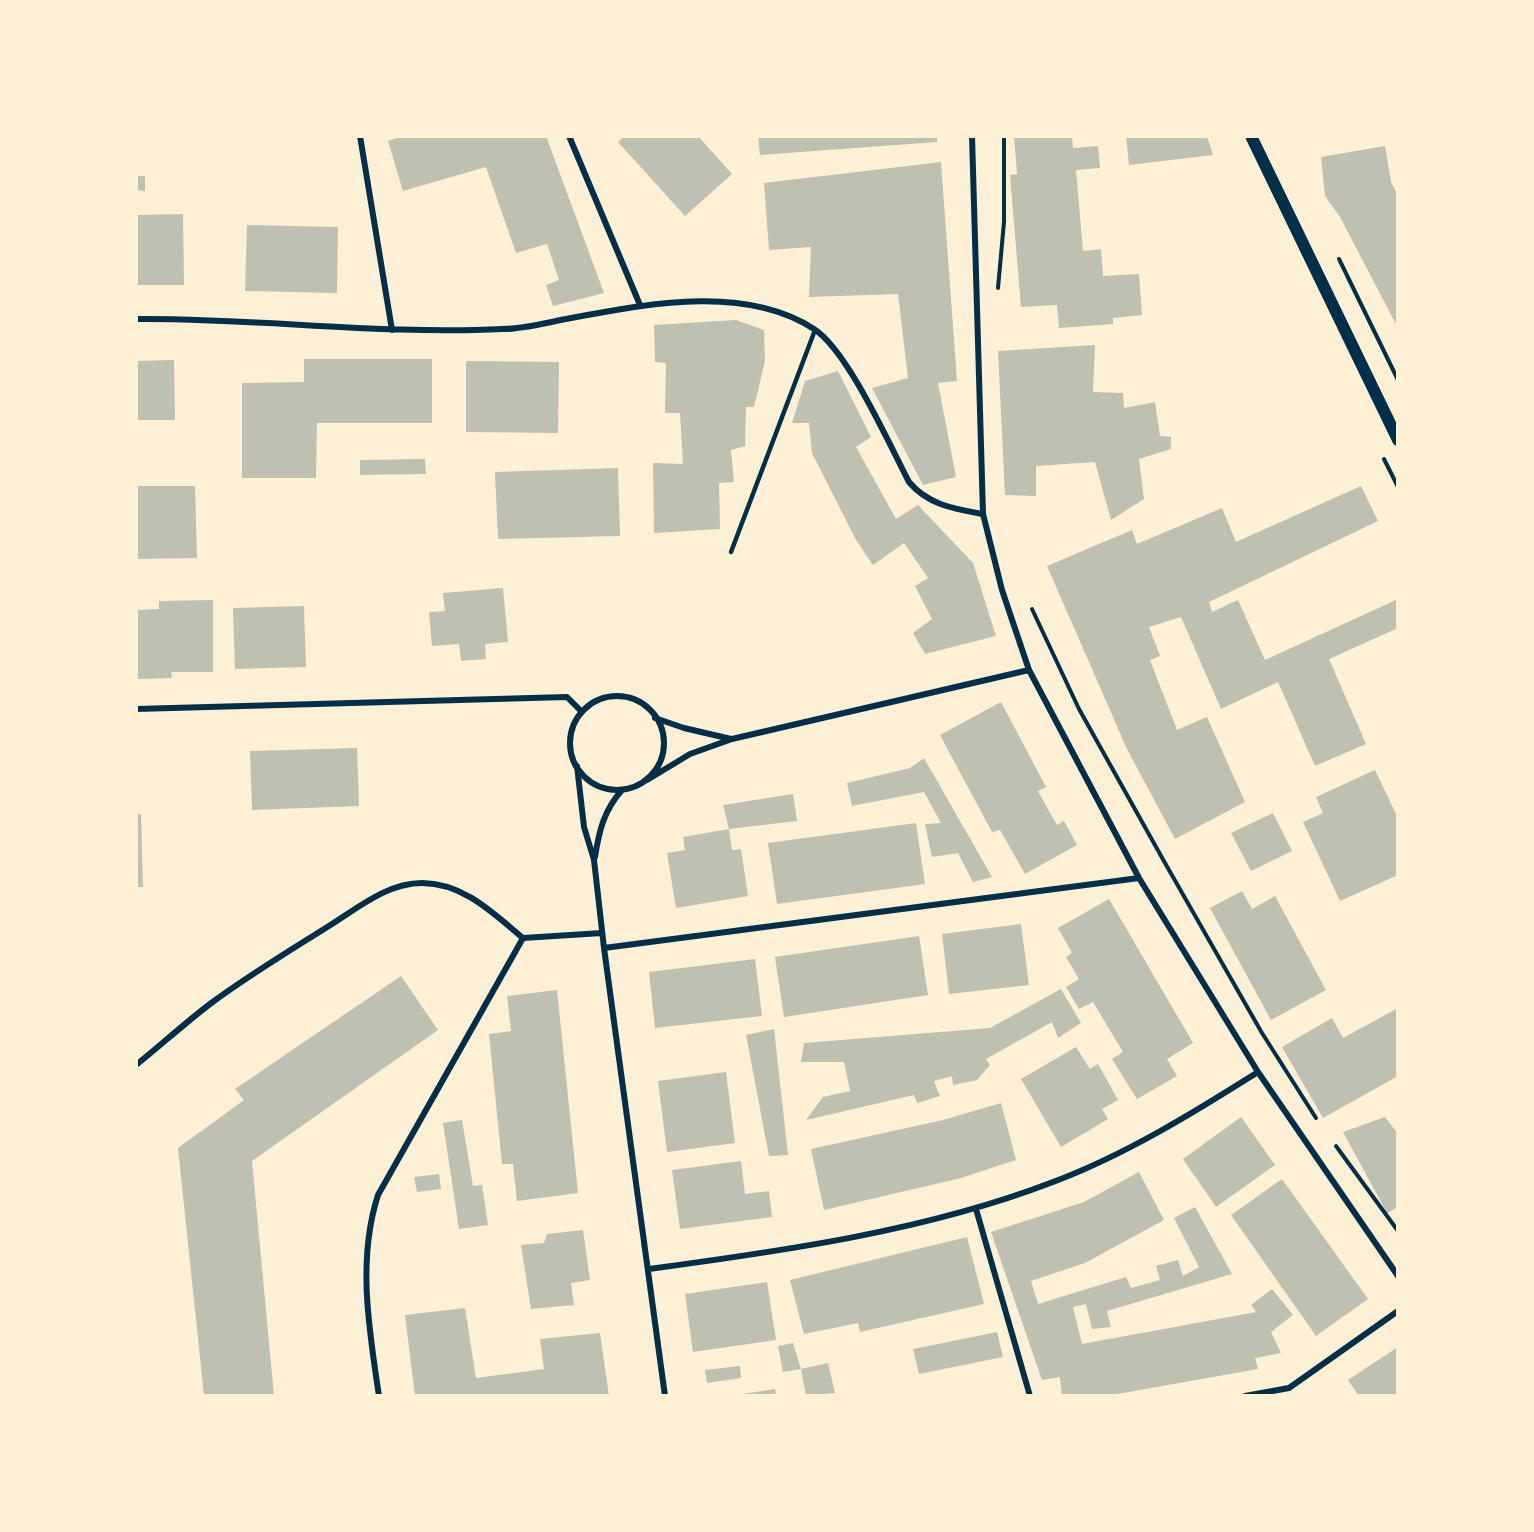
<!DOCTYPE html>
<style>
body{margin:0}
#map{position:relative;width:1534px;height:1532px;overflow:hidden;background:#fdf0d5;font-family:"DM Sans",sans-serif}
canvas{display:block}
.frame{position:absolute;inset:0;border:138px solid #fdf0d5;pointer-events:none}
</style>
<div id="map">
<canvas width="1534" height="1532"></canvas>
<div class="frame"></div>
</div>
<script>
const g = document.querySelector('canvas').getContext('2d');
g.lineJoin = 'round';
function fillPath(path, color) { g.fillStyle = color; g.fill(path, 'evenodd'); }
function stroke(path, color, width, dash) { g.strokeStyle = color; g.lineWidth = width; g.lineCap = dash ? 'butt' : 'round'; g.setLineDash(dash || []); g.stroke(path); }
fillPath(new Path2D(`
 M403 136H546L604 293 553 306 546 285 559 280 547 244 516 253 486 167 403 191 388 141Z
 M624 136H698L732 174 685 216 618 142Z
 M758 136H937V142L760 155Z
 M1014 136H1072L1073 148 1098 146 1100 168 1076 170 1083 251 1101 249 1103 276 1139 274 1142 315 1113 318V324L1059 328 1057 305 1021 307 1010 175 1017 174Z
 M1126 136H1207L1213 155 1129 165Z
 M1385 146 1391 182 1398 195V328L1340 217 1325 196 1321 157Z
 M941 162 957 381 938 383 956 477 923 485 872 388 908 378 898 294 809 297 811 247 769 250 764 183Z
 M136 176H145V191L136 190Z
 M183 214 184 285H136V215Z
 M247 225 338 227 337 293 245 291Z
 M736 320 764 330 765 361 754 407H746L745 446 731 450 734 482 719 483 720 529 654 533 653 463 683 464 680 413H665L666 363 655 362 654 325Z
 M1095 345 1093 392 1123 393 1124 408 1155 402 1160 436 1171 437V449L1139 459 1144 499 1111 520 1095 462 1036 466V496L1005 495 998 351Z
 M304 359H432V423H317L316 478H242V383L304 382Z
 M174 360 175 420H136V361Z
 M466 361 559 362 558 433 466 432Z
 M838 371 871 437 856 447 896 519 918 505 973 563 996 636 925 654 913 633 932 619 915 586 928 578 904 543 873 565 856 540 812 453 809 423H792L805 381Z
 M425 459 426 474 360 475V460Z
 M618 468 620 536 498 539 495 472Z
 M136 486H195L197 558 136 559Z
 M1361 486 1378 521 1209 602 1212 612 1238 600 1265 660 1398 599V628L1329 659 1366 744 1315 766 1278 682 1221 709 1181 617 1149 627 1160 656 1150 660 1177 730 1207 717 1245 802 1175 839 1127 749 1047 566 1132 530 1137 544 1222 508 1236 542Z
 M503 588 508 642 485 644 486 659 461 661 459 644 432 646 429 612 445 611 443 593Z
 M213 600V672H171L172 678 136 679V610L159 609V601Z
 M304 606 306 667 235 669 233 608Z
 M1001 702 1046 787 1038 791 1045 804 1057 825 1064 821 1077 845 1025 874 1000 830 992 832 940 735Z
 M357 748 359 806 252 810 250 751Z
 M924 758 992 877 973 882 958 853 932 857 925 824 941 823 924 792 852 806 847 783 910 768Z
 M1375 770 1398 818V875L1340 901 1303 822 1323 813 1316 797Z
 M793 794 797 821 729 829 723 805Z
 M1273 813 1292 851 1251 871 1231 833Z
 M136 814H141L143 887H136Z
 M916 823 925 884 777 904 768 843Z
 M729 829 732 850 741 849 748 896 676 908 667 853 685 850 683 837Z
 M1242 891 1252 909 1275 896 1326 990 1271 1020 1210 908Z
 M1109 899 1193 1043 1167 1059 1177 1076 1137 1099 1112 1059 1123 1052 1093 1002 1079 1009 1066 987 1079 979 1066 957 1072 953 1058 928Z
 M1021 924 1029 985 949 994 942 934Z
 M919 936 928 995 784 1017 775 957Z
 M755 959 762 1016 655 1028 649 972Z
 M401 976 438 1030 252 1161 274 1396H204L178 1148 244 1100 235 1089Z
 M1061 989 1081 1023 1058 1038 1052 1022 986 1059 990 1065 977 1080 953 1085 952 1076 934 1081 940 1096 917 1103 914 1095 806 1120 823 1097 850 1091 844 1062H801L804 1043 990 1028Z
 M557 990 578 1193 517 1201 513 1164H502L489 1034 511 1031 507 996Z
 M1398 1008V1076L1323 1118 1282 1047 1332 1018 1343 1038Z
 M774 1029 788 1155 769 1156 746 1035Z
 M1076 1047 1090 1069 1098 1064 1118 1100 1102 1109 1108 1119 1061 1147 1021 1079Z
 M726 1072 735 1143 667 1152 658 1081Z
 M1001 1103 1016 1160 961 1178 824 1210 811 1149 943 1120Z
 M1241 1117 1275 1165 1216 1207 1183 1159Z
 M1385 1117 1398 1134V1207L1387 1213 1343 1132Z
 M462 1120 473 1186 482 1185 488 1225 459 1229 443 1123Z
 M741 1161 745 1194 769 1191 772 1217 680 1229 672 1170Z
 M1139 1172 1164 1220 1085 1263 1031 1281 1038 1304 1126 1277 1131 1288 1160 1280 1156 1266 1178 1260 1183 1276 1199 1267 1174 1218 1195 1207 1232 1274 1107 1311 1111 1327 1092 1329 1086 1304 1073 1307 1082 1344 1256 1312 1251 1305 1272 1289 1293 1315 1271 1332 1281 1353 1255 1358 1258 1369 1106 1396H1062L1060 1377 1042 1380 991 1232 1084 1202Z
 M439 1174 441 1189 417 1192 414 1177Z
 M1282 1179 1368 1299 1316 1336 1231 1215Z
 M583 1230 590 1280 571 1283 574 1305 531 1309 521 1245 544 1243 547 1234Z
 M967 1237 984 1304 860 1332 858 1323 804 1334 790 1280Z
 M767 1282 776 1340 693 1352 685 1294Z
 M465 1308 476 1378 544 1369 540 1339 600 1333 609 1396H415L405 1315Z
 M997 1332 1003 1357 919 1374 913 1349Z
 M793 1343 801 1369 828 1363 835 1393 806 1396 801 1369 783 1372 778 1346Z
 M1398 1347V1396H1359L1348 1380Z
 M740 1366 741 1378 707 1383 705 1370Z
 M775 1389 776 1396H743V1394Z`), '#bec0b2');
stroke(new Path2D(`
 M1339 259 1398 380
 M998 288 1004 222V136
 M1384 459 1398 487
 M1032 609 1079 709 1165 863 1262 1033 1316 1118
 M1336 1146 1398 1231`), '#003049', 4);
stroke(new Path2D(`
 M731 552 815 330`), '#003049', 4.5);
stroke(new Path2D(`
 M360 136 392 330
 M569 136 640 305
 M972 136 983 514 1002 590 1029 670 1139 878 1258 1072 1398 1276
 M136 319C259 318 381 335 503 329 524 329 545 323 566 319 643 305 743 283 814 329 848 351 889 444 909 482 928 505 955 509 983 514
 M570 743a47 47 0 1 1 94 0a47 47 0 1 1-94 0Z
 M136 709 567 697 581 711
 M655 718 684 728 731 739
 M577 766 584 827 594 860 604 948 665 1396
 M647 780 690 754 732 739 1029 670
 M595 857C599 831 604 810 622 790
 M604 948 1139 878
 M136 1065C161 1045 185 1023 210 1004 249 975 291 950 332 924 359 907 388 883 422 883 463 883 493 913 523 938
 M976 1209 1030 1396
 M649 1269C783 1251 926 1231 1053 1182 1125 1155 1193 1113 1258 1072
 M379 1396C369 1329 357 1260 378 1195L523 938 602 933
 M1245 1396 1289 1388 1398 1311`), '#003049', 6);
stroke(new Path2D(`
 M1251 136 1398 440`), '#003049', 12);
</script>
